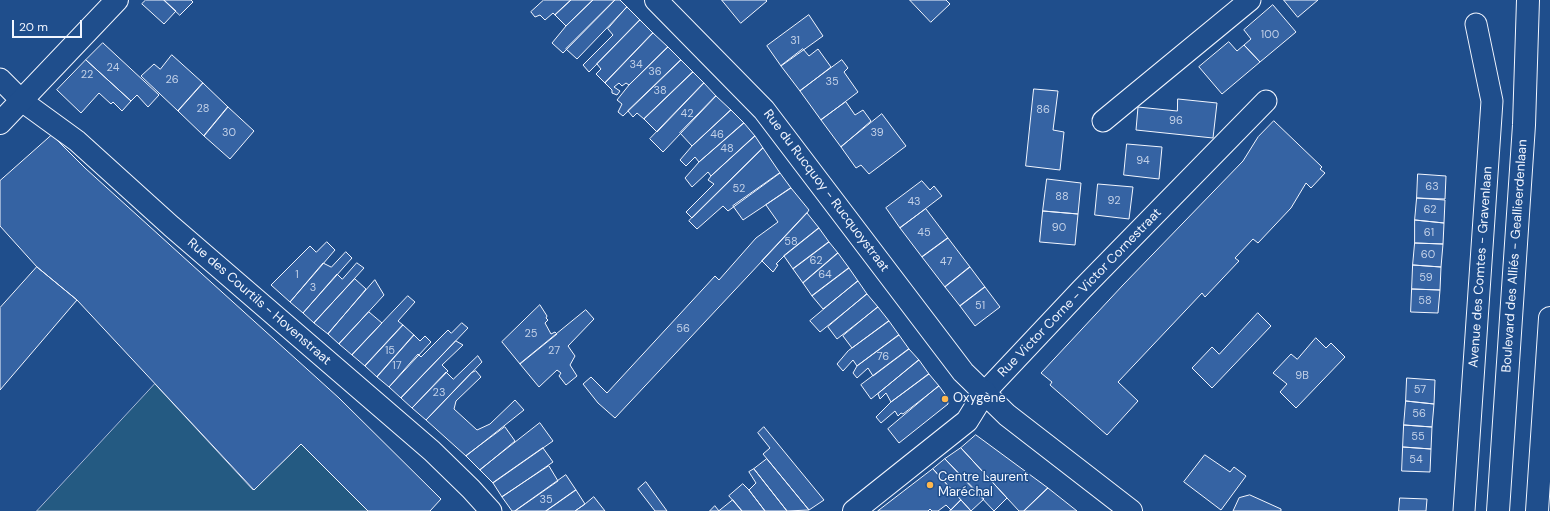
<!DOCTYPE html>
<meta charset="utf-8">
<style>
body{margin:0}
#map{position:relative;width:1550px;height:511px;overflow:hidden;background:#1f4e8c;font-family:"DM Sans",sans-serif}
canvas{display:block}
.scale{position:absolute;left:12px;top:20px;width:70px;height:18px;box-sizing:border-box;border:2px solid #f2f6ff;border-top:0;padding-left:5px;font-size:12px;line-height:14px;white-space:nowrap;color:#f2f6ff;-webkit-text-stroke:3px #1f4e8c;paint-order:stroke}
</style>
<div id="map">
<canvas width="1550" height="511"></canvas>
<div class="scale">20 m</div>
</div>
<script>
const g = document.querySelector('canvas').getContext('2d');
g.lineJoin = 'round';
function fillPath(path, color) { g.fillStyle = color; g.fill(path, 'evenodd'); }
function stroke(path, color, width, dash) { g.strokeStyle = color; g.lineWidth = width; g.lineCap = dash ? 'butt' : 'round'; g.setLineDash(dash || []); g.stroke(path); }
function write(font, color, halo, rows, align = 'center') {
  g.font = font + ' "DM Sans",sans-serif'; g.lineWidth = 3; g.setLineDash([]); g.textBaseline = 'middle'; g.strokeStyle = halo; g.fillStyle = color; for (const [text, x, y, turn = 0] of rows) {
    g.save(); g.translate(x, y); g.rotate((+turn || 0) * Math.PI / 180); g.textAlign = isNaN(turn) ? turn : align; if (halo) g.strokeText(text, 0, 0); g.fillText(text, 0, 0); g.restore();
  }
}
const green = new Path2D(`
 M155 384 253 490 301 444 368 511H37Z`);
fillPath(green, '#245a82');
stroke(green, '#a8bbd7', 1);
const building = new Path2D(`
 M146 0H164L176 11 164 24 142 4Z
 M164 0H191L193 2 180 15Z
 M544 0H571L555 15 553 13 545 20 540 15 535 17 531 12Z
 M571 0H593L566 26 555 15Z
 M593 0H615L563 53 552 43 566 26Z
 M615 0H620L627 7 577 59 566 49Z
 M722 0H766L767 1 741 23Z
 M910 0H946L950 4 931 22Z
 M1284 0H1318L1298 17Z
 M1273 5 1296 32 1260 62 1244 45 1251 39 1244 30Z
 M627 7 640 20 589 72 583 65 613 35 608 29Z
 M809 15 823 36 781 66 767 46Z
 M640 20 653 33 605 83 596 74 601 69 597 64Z
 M653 33 668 47 629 85 626 83 622 86 619 83 614 87 620 91 617 95 612 93V90L605 83Z
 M1229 42 1237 51 1244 45 1260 62 1222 94 1199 67Z
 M103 43 159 95 148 107 137 95 131 101 86 60Z
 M668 47 681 60 623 116 618 112 622 104 617 100 629 85Z
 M803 49 809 56 818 49 831 67 800 91 781 66Z
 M172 55 203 83 178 111 141 76 154 64 160 69Z
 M86 60 131 101 122 111 113 102 111 104 99 93 81 113 57 90Z
 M681 60 693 72 644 119 637 113 633 117 628 111Z
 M842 60 848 68 844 72 858 92 821 120 800 91Z
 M693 72 704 83 657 132 644 119Z
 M203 83 228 107 204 136 178 111Z
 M704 83 716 96 663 152 650 139Z
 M1034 89 1058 91 1053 130 1064 132 1060 170 1026 166Z
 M716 96 731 110 692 146 680 133Z
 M1178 99 1217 103 1213 138 1136 130 1138 107 1177 111Z
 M846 102 855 115 863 110 871 121 841 147 821 120Z
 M228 107 254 131 230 159 204 136Z
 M731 110 744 123 699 162 695 157 686 166 680 160 692 146Z
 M882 114 906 146 869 174 861 165 856 168 841 147Z
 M1274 121 1322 167 1320 169 1325 173 1311 188 1306 183 1291 208 1258 243 1253 239 1235 258 1239 261 1205 297 1202 293 1118 382 1138 401 1107 435 1050 385 1052 382 1041 373 1123 285 1243 161 1258 137Z
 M744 123 755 136 711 176 708 172 692 187 685 178 699 162Z
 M52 135 85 168 339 398 441 499 430 511H368L301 444 254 490 77 300 37 267 0 226V181Z
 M755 136 763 148 692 218 686 212 714 184 708 180 711 176Z
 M1127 144 1162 147 1159 179 1124 175Z
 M763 148 780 173 728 211 723 206 697 229 689 221Z
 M780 173 791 188 743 220 733 206Z
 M1418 174 1446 176 1445 199 1417 198Z
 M1047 179 1081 183 1078 214 1043 211Z
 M922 181 930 190 934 186 942 196 900 228 886 208Z
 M1098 184 1133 187 1129 219 1095 215Z
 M791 188 809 210 807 213 615 418 598 403 583 384 591 377 607 393 715 276 719 280 756 238 778 222 766 205Z
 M1417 198 1445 200 1444 223 1415 220Z
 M926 209 948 238 922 257 900 228Z
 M1043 211 1078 214 1075 245 1040 242Z
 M807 213 819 228 784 256 776 264 778 265 773 272 762 261Z
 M1415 220 1444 223 1443 244 1415 243Z
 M819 228 829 242 793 269 784 256Z
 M948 238 970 267 945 287 922 257Z
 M327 242 335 250 290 302 271 285 310 246 316 252Z
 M829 242 838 253 803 283 793 269Z
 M1415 243 1443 244 1441 267 1413 265Z
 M346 252 352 258 303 313 290 302 323 263 331 267Z
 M838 253 849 268 812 296 803 283Z
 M357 263 364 268 314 323 303 313 337 274 342 279Z
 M1413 265 1441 267 1440 290 1412 289Z
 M37 267 77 300 0 390V308Z
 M970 267 985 287 960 306 945 287Z
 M849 268 858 281 823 309 812 296Z
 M355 279 366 289 328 334 314 323Z
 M375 280 384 295 339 344 328 334Z
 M858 281 867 294 820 332 810 321Z
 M985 287 1000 307 975 326 960 306Z
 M1412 289 1440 290 1438 313 1411 312Z
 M867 294 878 307 837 339 828 327Z
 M408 296 415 302 398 321 403 325 365 366 352 355Z
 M540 305 547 316 546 318 548 320 545 323 551 334 555 332 557 334 520 364 502 342Z
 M878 307 889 321 852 348 843 336Z
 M586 310 594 319 568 346 575 356 570 365 577 376 566 385 559 376 561 373 557 370 539 387 520 364Z
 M369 312 382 323 352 355 339 344Z
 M1258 313 1271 326 1212 388 1192 368 1212 347 1219 354Z
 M889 321 899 335 857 366 853 360 843 371 837 364 848 351Z
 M462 323 468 328 401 398 389 387 418 354 421 357 448 330 451 333Z
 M403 325 414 335 377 377 365 366Z
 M414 335 420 341 425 336 431 342 389 387 377 377Z
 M899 335 909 349 873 376 868 368 857 378 853 373 857 366Z
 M1316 338 1326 348 1331 343 1345 357 1296 408 1280 392 1287 384 1273 373 1291 354 1297 359Z
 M456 341 463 345 442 365 448 371 412 408 401 398Z
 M909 349 919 360 871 399 861 385Z
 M478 356 482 362 426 420 412 408 446 372 453 379Z
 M919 360 929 374 891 402 886 393 880 399 878 394Z
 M476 371 481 377 456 401 454 409 477 430 490 424 515 400 524 410 466 456 426 420 471 373Z
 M929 374 939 386 903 414 901 413 898 416 895 411 881 423 876 417 891 402Z
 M1407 378 1435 380 1434 404 1406 401Z
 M939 386 947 397 948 404 899 443 888 429Z
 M1406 401 1434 404 1432 427 1404 425Z
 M540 423 553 441 493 483 480 470Z
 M1404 425 1432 427 1431 449 1403 447Z
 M505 427 515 441 480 470 466 456Z
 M764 427 824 500 809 510 763 454 770 448 758 433Z
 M976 435 1048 488 1024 511H1019L961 448Z
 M1403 447 1431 449 1430 472 1402 471Z
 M543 448 553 462 502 497 493 483Z
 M961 448 1007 498 994 511 945 459Z
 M1205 455 1230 472 1234 467 1246 476 1221 510 1184 482Z
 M767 459 809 510 787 511 754 469Z
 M945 459 984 499 971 511 933 469Z
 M549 466 558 481 515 511H512L502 497Z
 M754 469 787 511H765L749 490 756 483 749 472Z
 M933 469 961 500 951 510 946 505 938 511H932L930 509 928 511H878Z
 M566 475 576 490 546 511H515Z
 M646 482 667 511H655L638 489Z
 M743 484 749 490 765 511H742L729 496Z
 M1048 488 1077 511H1024Z
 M576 490 585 504 575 511H546Z
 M1250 495 1281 509V511H1233L1239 498Z
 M594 497 605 511H575L585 504Z
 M1400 498 1427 499 1426 511H1399Z
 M733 500 742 511H719Z
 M961 500 971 511H950Z
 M715 506 719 511H710Z`);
fillPath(building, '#3563a3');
stroke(building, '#f2f6ff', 1);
const street = new Path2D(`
 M0 79 22 101 77 141 171 226 432 451 471 489 491 511
 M1103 121 1250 0
 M985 392 1082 289 1266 101
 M1464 511 1492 101 1476 24`);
const secondary = new Path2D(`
 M656 0 764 110 963 372 1007 415 1131 511
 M0 123 117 0
 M854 511 967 421 985 392`);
const highway = new Path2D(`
 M1498 511 1524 125 1528 0
 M1537 511 1550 318`);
stroke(street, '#f2f6ff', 23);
stroke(secondary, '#f2f6ff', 24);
stroke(highway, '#f2f6ff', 24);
stroke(street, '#1f4e8c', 21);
stroke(secondary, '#1f4e8c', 22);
stroke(highway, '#1f4e8c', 22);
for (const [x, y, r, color] of [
 [945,399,4,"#ffb74d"],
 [930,485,4,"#ffb74d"]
]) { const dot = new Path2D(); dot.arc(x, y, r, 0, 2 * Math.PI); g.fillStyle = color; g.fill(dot); stroke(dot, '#1f4e8c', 1.5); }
write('11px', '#c3d1e8', null, [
 ["100",1270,35],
 ["31",795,41],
 ["34",636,65],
 ["24",113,68],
 ["36",655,72],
 ["22",87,75],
 ["26",172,80],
 ["35",832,82],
 ["38",660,91],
 ["28",203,109],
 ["86",1043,110],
 ["42",687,114],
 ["96",1176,121],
 ["30",229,133],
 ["39",877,133],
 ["46",717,135],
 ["48",727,149],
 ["94",1143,161],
 ["63",1432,187],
 ["52",739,189],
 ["88",1062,197],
 ["92",1114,201],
 ["43",914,202],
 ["62",1430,210],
 ["90",1059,228],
 ["45",924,233],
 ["61",1429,233],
 ["58",791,242],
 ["60",1428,255],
 ["62",816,261],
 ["47",946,262],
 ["1",297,275],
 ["64",825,275],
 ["59",1426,278],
 ["3",313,288],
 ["58",1425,301],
 ["51",980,306],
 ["56",683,329],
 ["25",531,334],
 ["15",390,351],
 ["27",554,351],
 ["76",883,357],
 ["17",397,366],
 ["9B",1302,376],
 ["57",1420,390],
 ["23",439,393],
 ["56",1419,414],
 ["55",1418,437],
 ["54",1416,460],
 ["35",546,500]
]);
write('13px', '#f2f6ff', '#1f4e8c', [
 ["Rue du Rucquoy - Rucquoystraat",826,191,53],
 ["Boulevard des Alliés - Geallieerdenlaan",1515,256,-86],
 ["Avenue des Comtes - Gravenlaan",1481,267,-86],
 ["Rue Victor Corne - Victor Cornestraat",1080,293,-46],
 ["Rue des Courtils - Hovenstraat",259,302,41]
]);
write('13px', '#f2f6ff', '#1f4e8c', [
 ["Oxygène",953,399],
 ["Centre Laurent",938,478],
 ["Maréchal",938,493]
], 'left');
</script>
